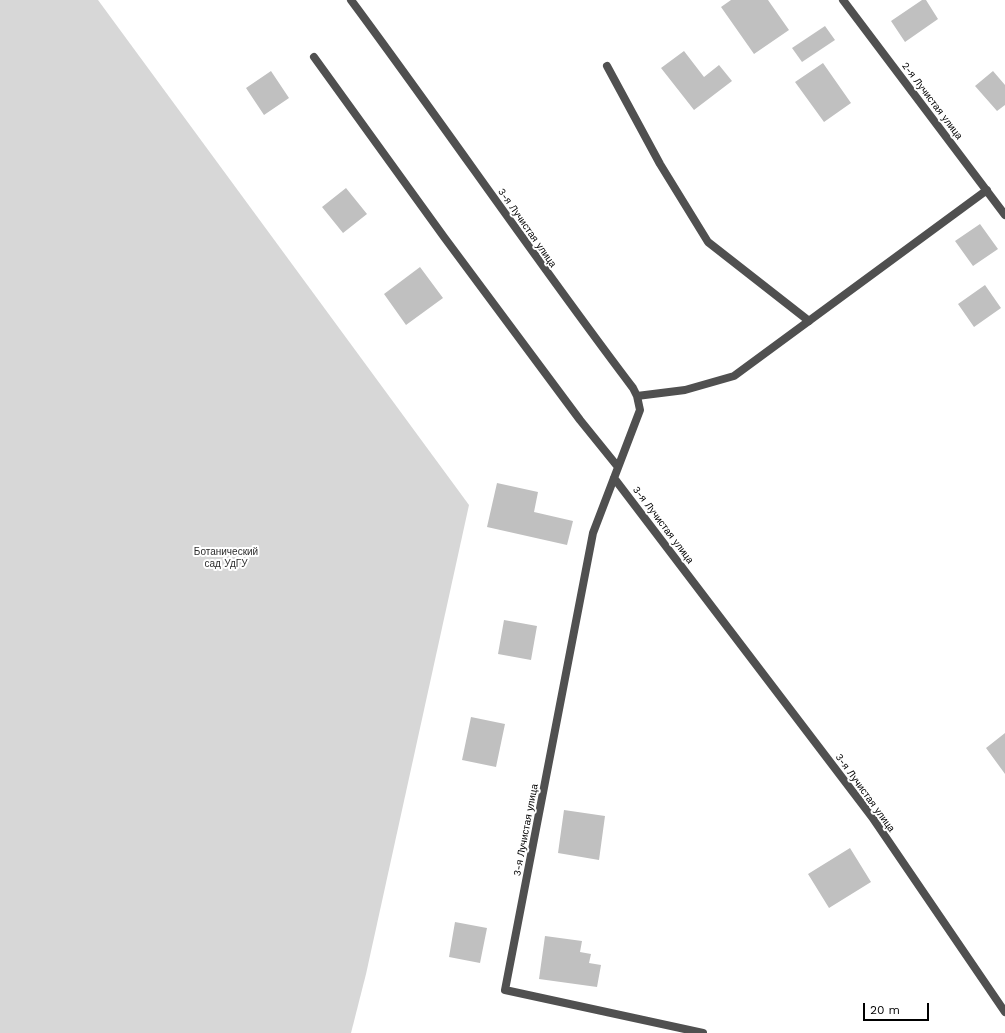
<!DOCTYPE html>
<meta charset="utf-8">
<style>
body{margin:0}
#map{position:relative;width:1005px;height:1033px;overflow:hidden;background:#fff;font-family:"Work Sans",sans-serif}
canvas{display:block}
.scale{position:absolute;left:863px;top:1003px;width:66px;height:18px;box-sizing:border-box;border:2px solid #000;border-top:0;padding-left:5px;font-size:12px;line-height:14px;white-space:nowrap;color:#000;-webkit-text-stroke:3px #fff;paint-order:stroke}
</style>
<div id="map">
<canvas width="1005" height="1033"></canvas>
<div class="scale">20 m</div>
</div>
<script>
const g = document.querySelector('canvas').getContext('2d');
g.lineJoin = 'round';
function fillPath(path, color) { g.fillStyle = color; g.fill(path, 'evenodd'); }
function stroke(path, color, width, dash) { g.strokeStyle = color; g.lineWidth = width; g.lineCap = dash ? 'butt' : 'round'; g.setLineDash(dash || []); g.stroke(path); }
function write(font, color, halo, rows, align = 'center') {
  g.font = font + ' "Work Sans",sans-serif'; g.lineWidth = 4; g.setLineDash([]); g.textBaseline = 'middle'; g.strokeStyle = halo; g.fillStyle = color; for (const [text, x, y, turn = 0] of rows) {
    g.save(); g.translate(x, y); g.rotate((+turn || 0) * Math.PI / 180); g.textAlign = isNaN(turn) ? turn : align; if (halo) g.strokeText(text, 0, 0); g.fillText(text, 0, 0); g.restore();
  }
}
fillPath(new Path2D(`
 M0 0H98L469 505 366 974 351 1033H0Z`), '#d7d7d7');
fillPath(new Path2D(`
 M731 0H768L789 30 754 54 721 7Z
 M922 0H926L938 19 905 42 891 21Z
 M825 26 835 40 802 62 792 48Z
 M684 51 704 77 719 65 732 81 694 110 661 68Z
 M823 63 851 103 824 122 795 82Z
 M271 71 289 98 264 115 246 88Z
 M993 71 1005 85V105L997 111 975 86Z
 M346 188 367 214 343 233 322 207Z
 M980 224 998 249 973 266 955 241Z
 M420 267 443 298 406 325 384 294Z
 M985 285 1001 308 974 327 958 304Z
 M497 483 538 492 534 512 573 521 567 545 487 527Z
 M504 620 537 626 531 660 498 654Z
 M471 717 505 724 496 767 462 760Z
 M1005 733V774L986 748Z
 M564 810 605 816 599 860 558 853Z
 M850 848 871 882 829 908 808 874Z
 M455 922 487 928 480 963 449 957Z
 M545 936 582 941 580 952 591 954 589 963 601 965 597 987 539 979Z`), '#c0c0c0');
stroke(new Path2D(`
 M607 66 660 164 708 242 809 321`), '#505050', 8);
stroke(new Path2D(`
 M351 0C446 128 536 260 633 388L637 396 640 410 593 533 505 990 703 1033
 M843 0 1005 215
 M314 57 444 237 580 420 618 467
 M637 396 685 390 734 376 987 190
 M614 478 872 817 1005 1012`), '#505050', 8);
write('10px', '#000', '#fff', [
 ["2-я Лучистая улица",932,101,53],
 ["3-я Лучистая улица",527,228,55],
 ["3-я Лучистая улица",663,525,53],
 ["3-я Лучистая улица",865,793,54],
 ["3-я Лучистая улица",526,830,-79]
]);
write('10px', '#2e2e2e', '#fff', [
 ["Ботанический",226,552],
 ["сад УдГУ",226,564]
]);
</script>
